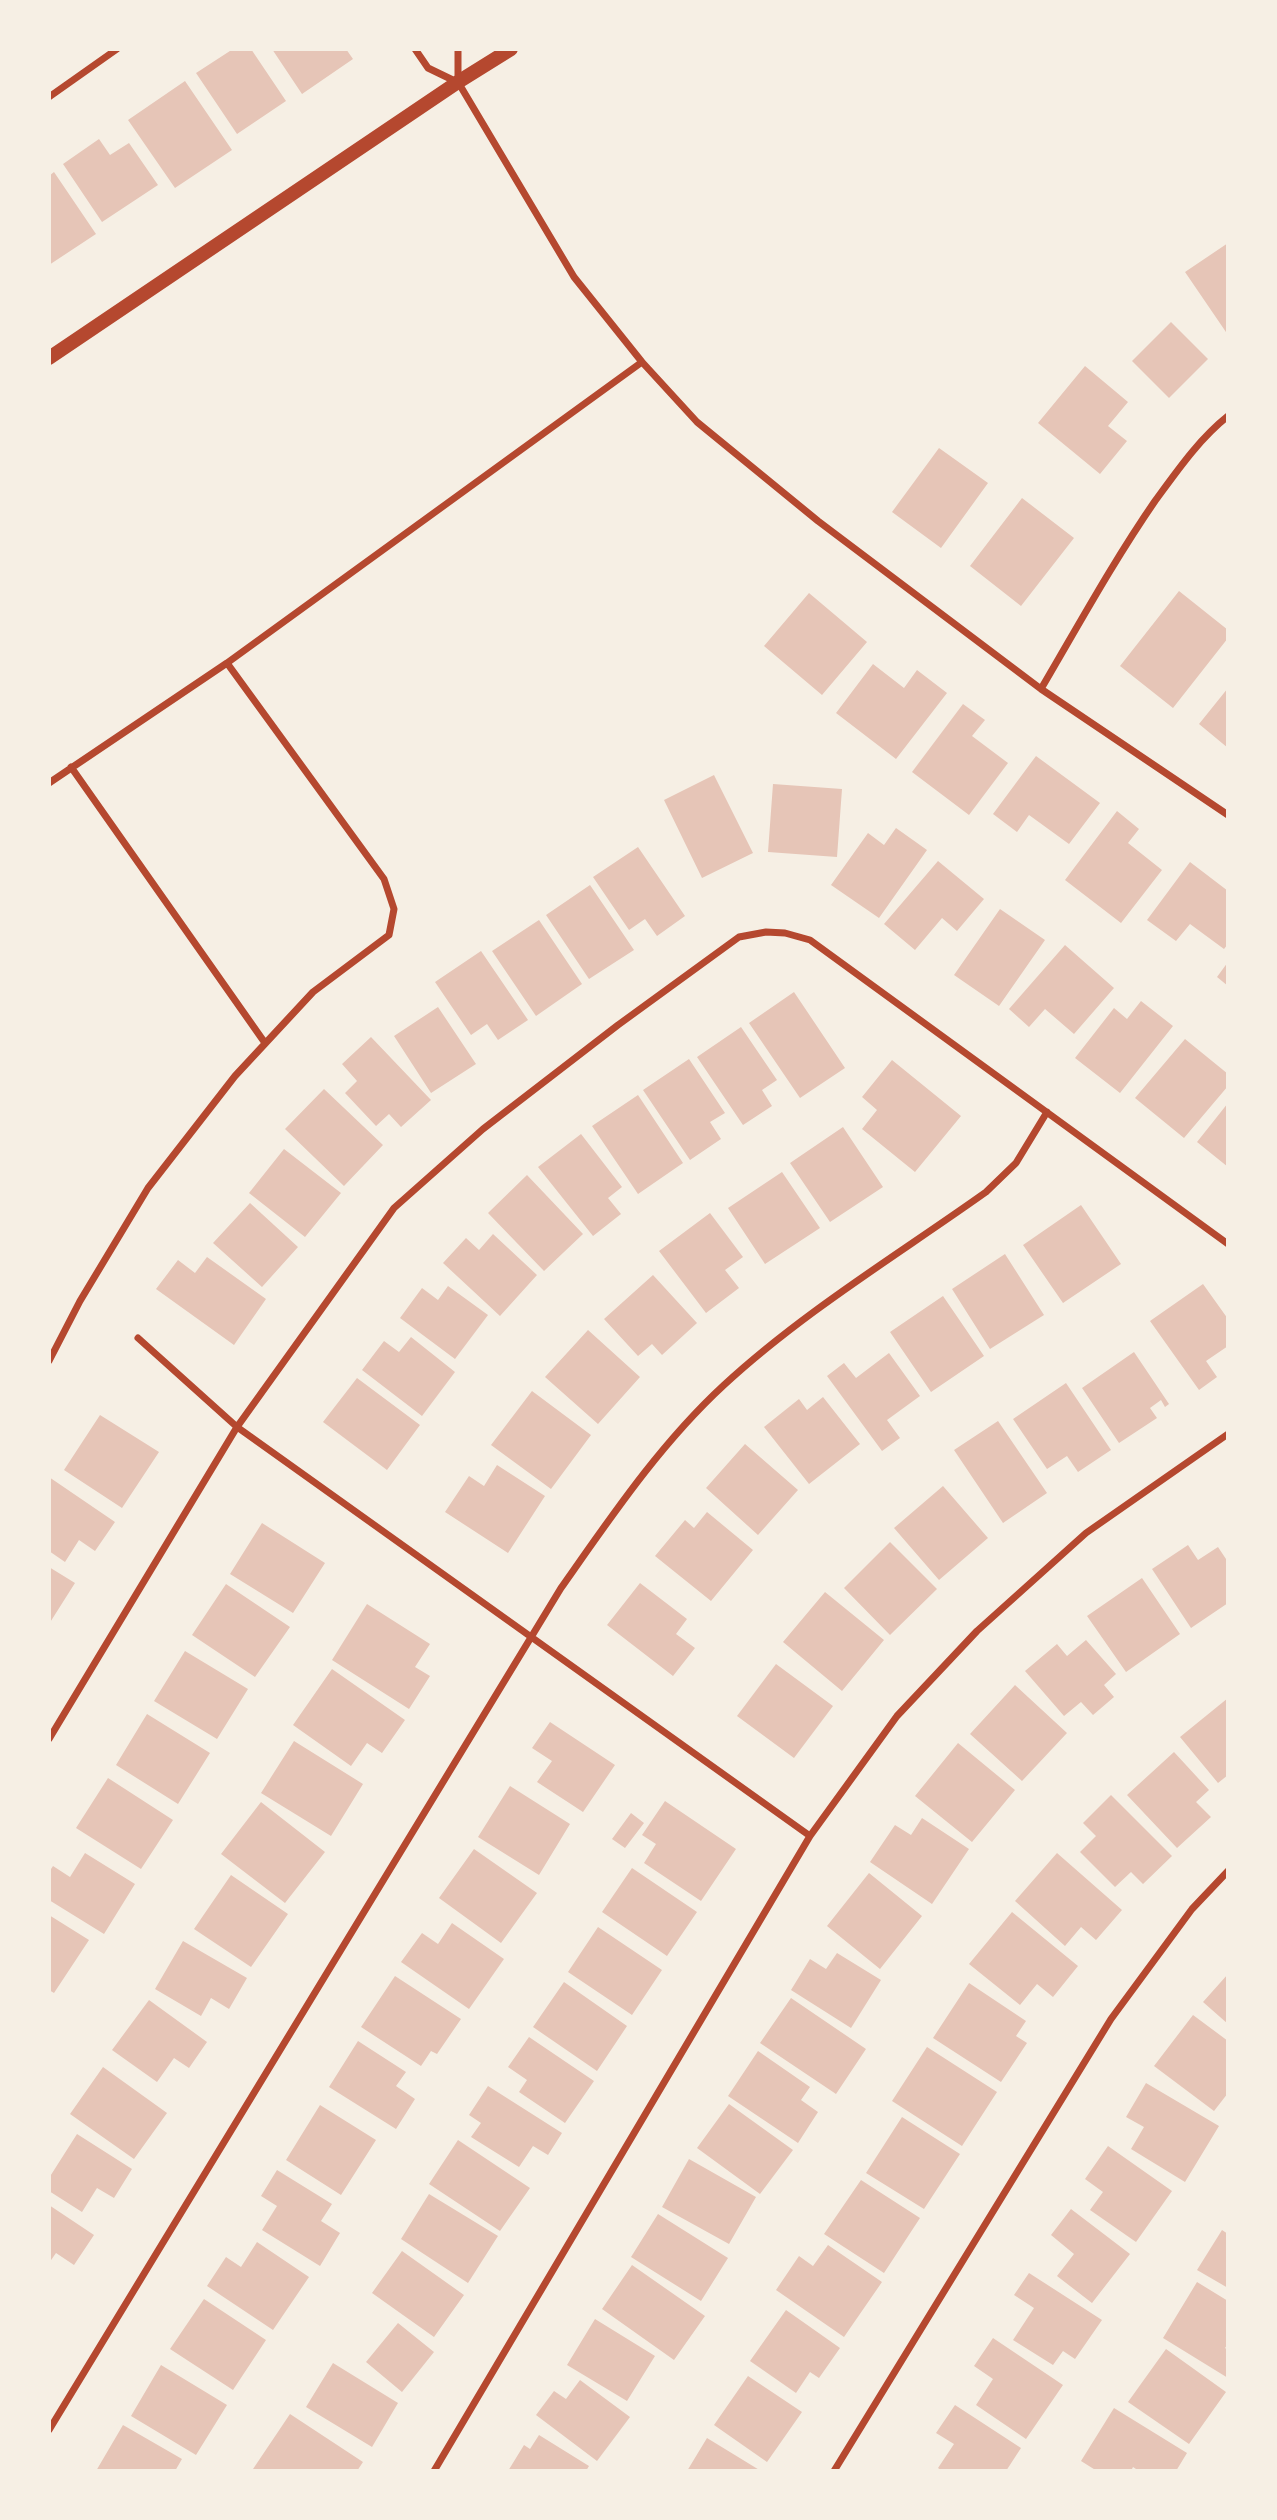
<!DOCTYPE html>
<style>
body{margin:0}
#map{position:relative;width:1277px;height:2520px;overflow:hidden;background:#f6efe4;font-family:Roboto,sans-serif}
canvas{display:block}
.frame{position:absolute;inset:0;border:51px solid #f6efe4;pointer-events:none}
</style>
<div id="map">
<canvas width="1277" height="2520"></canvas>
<div class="frame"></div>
</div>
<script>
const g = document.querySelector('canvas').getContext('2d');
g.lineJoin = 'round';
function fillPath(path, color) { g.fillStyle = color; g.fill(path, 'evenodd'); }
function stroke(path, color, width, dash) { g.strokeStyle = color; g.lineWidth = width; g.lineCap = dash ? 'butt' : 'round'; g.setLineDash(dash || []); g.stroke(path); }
fillPath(new Path2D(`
 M233 49H251L286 101 237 134 196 73Z
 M272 49H346L353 59 302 94Z
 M185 81 232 150 175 188 128 120Z
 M99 139 110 155 129 143 158 185 102 222 63 164Z
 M54 172 96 234 49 265V176Z
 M1228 243V335L1185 272Z
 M1171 322 1208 359 1169 398 1132 361Z
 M1085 366 1128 402 1108 426 1127 441 1100 474 1038 423Z
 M939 448 988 483 941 548 892 512Z
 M1022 498 1074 538 1021 606 970 566Z
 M1179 591 1228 630V638L1173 708 1120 666Z
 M809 593 867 642 822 695 764 646Z
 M873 664 904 688 917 670 947 693 896 759 836 713Z
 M1228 688V748L1199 724Z
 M963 704 985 720 972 736 1008 763 969 815 912 772Z
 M1036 756 1100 803 1069 844 1029 815 1017 832 993 814Z
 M714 775 753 853 702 878 664 800Z
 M773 784 842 789 837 857 768 852Z
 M1117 811 1139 829 1128 843 1162 870 1121 923 1065 880Z
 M896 828 927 850 879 918 831 885 868 833 884 845Z
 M638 847 685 916 657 936 645 919 629 930 593 877Z
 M938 861 984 899 957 931 942 918 915 950 884 924Z
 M1190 862 1228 891V944L1224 949 1190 924 1176 941 1147 920Z
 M590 885 634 950 589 979 546 915Z
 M1000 909 1045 940 999 1006 954 975Z
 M539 920 582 984 536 1016 492 951Z
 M1065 945 1114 988 1074 1034 1045 1009 1029 1027 1009 1009Z
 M481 951 528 1020 498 1040 487 1024 471 1035 435 982Z
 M1228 962V986L1217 977Z
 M794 992 845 1068 800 1098 749 1023Z
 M1141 1001 1173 1026 1120 1093 1075 1058 1114 1008 1127 1019Z
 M438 1007 476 1064 431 1093 394 1036Z
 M741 1027 777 1080 762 1090 772 1106 743 1125 697 1057Z
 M371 1037 431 1100 401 1127 389 1114 376 1126 345 1093 357 1081 342 1064Z
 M1185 1039 1228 1074V1086L1184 1138 1135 1098Z
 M689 1059 725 1113 710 1122 721 1139 690 1160 643 1090Z
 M892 1060 961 1116 915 1172 862 1129 877 1110 862 1097Z
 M324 1089 383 1145 344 1186 285 1129Z
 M638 1095 683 1163 638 1194 592 1126Z
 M1228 1103V1167L1197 1142Z
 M843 1127 883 1187 830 1222 790 1163Z
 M581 1134 622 1187 608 1198 621 1214 593 1236 538 1167Z
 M284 1149 341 1193 305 1237 249 1193Z
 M782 1172 820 1228 765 1264 728 1208Z
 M527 1175 583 1234 544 1271 488 1213Z
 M250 1203 298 1247 262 1287 213 1243Z
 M1081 1205 1121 1264 1063 1303 1023 1245Z
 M710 1213 743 1257 725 1270 739 1288 706 1313 659 1251Z
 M493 1234 537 1275 500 1316 443 1263 466 1238 479 1250Z
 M1005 1254 1044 1315 990 1349 952 1289Z
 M207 1257 266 1299 234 1345 156 1289 178 1260 195 1273Z
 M653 1275 697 1323 662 1355 652 1344 638 1356 604 1319Z
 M1203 1284 1228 1319V1346L1206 1361 1217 1377 1199 1390 1150 1321Z
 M448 1286 488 1315 455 1359 400 1318 422 1288 438 1300Z
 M943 1296 984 1356 931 1392 890 1332Z
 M588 1330 640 1377 598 1424 545 1377Z
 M411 1337 455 1372 422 1416 362 1370 384 1341 399 1352Z
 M1134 1352 1169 1404 1165 1407 1161 1400 1150 1408 1157 1418 1119 1443 1082 1388Z
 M889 1353 920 1396 887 1420 900 1438 882 1451 827 1376 844 1363 856 1378Z
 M357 1378 420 1425 387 1470 323 1422Z
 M1066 1383 1111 1450 1078 1472 1067 1456 1047 1469 1013 1419Z
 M532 1391 591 1435 551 1489 491 1445Z
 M823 1397 860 1444 809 1484 764 1427 799 1399 807 1410Z
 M100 1415 159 1452 122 1508 64 1470Z
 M998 1421 1047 1493 1003 1523 954 1450Z
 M745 1444 798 1490 758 1535 706 1488Z
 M497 1465 545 1496 508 1553 445 1512 469 1476 484 1486Z
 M49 1477 115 1522 95 1551 79 1540 65 1562 49 1551Z
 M943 1486 988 1538 939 1580 894 1528Z
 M707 1512 753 1550 711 1601 655 1556 685 1520 694 1528Z
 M262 1523 325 1563 293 1613 230 1574Z
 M890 1542 937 1589 890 1635 844 1588Z
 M1188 1545 1198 1560 1218 1547 1228 1562V1603L1191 1628 1152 1569Z
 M49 1567 75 1583 49 1624Z
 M1142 1578 1180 1634 1126 1672 1087 1616Z
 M640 1583 687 1619 676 1634 695 1648 673 1676 607 1625Z
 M226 1584 290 1627 255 1677 192 1635Z
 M825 1592 884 1640 842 1691 783 1642Z
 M367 1604 430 1644 415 1667 430 1676 409 1709 332 1660Z
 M1086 1640 1116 1674 1104 1685 1114 1697 1093 1715 1081 1702 1064 1716 1025 1671 1057 1644 1067 1656Z
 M185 1651 248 1689 217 1739 154 1701Z
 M776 1664 833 1706 794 1758 737 1716Z
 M332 1669 405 1720 382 1753 367 1743 351 1766 293 1725Z
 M1015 1685 1067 1733 1022 1781 970 1734Z
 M1228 1698V1775L1218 1783 1180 1737Z
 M147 1714 210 1753 178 1804 116 1765Z
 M550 1722 615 1765 583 1812 537 1782 552 1761 532 1748Z
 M294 1741 363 1784 331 1836 261 1793Z
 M958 1743 1015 1790 972 1842 915 1796Z
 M1174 1752 1209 1790 1196 1802 1211 1817 1177 1848 1127 1795Z
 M108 1778 173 1820 141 1869 76 1828Z
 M510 1786 570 1824 539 1875 478 1837Z
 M1111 1795 1172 1856 1143 1884 1131 1872 1115 1887 1080 1852 1096 1836 1083 1823Z
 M665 1801 736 1849 701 1901 644 1863 656 1844 642 1835Z
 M261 1802 325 1852 285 1903 221 1854Z
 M631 1813 644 1823 625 1848 612 1839Z
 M922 1818 969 1849 932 1904 870 1862 895 1825 911 1835Z
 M474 1849 537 1893 501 1943 439 1898Z
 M85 1853 135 1884 104 1934 49 1900V1872L53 1866 70 1877Z
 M1057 1853 1122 1910 1096 1940 1081 1927 1065 1946 1015 1901Z
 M632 1868 697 1912 667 1956 602 1912Z
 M869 1873 922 1916 880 1969 827 1926Z
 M231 1875 288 1914 251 1967 194 1929Z
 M1012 1912 1078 1966 1053 1997 1037 1984 1020 2005 969 1964Z
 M49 1915 89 1940 54 1993 49 1990Z
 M452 1923 504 1959 469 2009 401 1962 422 1933 438 1944Z
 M598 1927 662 1970 632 2015 568 1972Z
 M183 1941 247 1978 229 2009 211 1998 201 2016 155 1989Z
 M837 1953 881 1980 851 2028 791 1990 810 1959 826 1969Z
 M1228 1974V2024L1203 2002Z
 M395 1976 461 2019 437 2054 431 2051 421 2066 361 2027Z
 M564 1982 627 2026 597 2071 533 2027Z
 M969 1983 1026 2021 1016 2036 1027 2043 1001 2082 933 2038Z
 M791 1998 866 2049 836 2094 760 2043Z
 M149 2000 207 2042 189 2068 174 2058 157 2082 112 2050Z
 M1193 2015 1228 2041V2093L1214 2111 1154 2066Z
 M529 2037 594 2081 565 2123 519 2092 527 2080 508 2067Z
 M358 2041 406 2072 396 2086 415 2099 396 2129 329 2087Z
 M927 2047 997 2092 962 2146 892 2101Z
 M758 2051 810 2087 801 2100 818 2112 798 2143 728 2096Z
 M103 2067 167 2113 134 2159 70 2114Z
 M1146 2083 1219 2126 1185 2182 1131 2149 1144 2127 1126 2117Z
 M488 2086 562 2133 548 2155 533 2146 519 2167 471 2137 481 2123 469 2115Z
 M729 2104 793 2150 760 2194 697 2148Z
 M320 2105 376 2140 341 2195 286 2160Z
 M902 2117 960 2154 924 2209 866 2173Z
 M77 2134 132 2169 114 2198 97 2188 82 2212 49 2191V2178Z
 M458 2140 530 2188 500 2231 429 2184Z
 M1108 2146 1172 2191 1136 2242 1090 2210 1103 2192 1085 2179Z
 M689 2159 756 2197 729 2244 662 2207Z
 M277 2170 332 2204 321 2221 340 2233 320 2266 262 2230 277 2206 261 2196Z
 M861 2180 920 2218 884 2273 824 2234Z
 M429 2194 498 2236 468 2283 401 2239Z
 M49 2205 94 2235 74 2265 56 2253 49 2263Z
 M1071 2209 1130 2254 1092 2303 1057 2276 1074 2254 1051 2235Z
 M658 2214 728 2258 701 2301 631 2257Z
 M1222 2230 1228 2234V2288L1197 2270Z
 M257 2242 309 2277 273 2330 207 2286 226 2257 241 2267Z
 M828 2245 882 2282 844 2337 776 2290 799 2256 813 2266Z
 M402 2251 464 2295 434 2337 372 2293Z
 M632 2265 705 2316 674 2360 602 2309Z
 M1029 2273 1102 2320 1075 2359 1063 2351 1053 2365 1013 2340 1034 2308 1014 2295Z
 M1197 2282 1228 2301V2344L1225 2348 1228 2350V2378L1163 2338Z
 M204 2299 266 2340 233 2390 170 2349Z
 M786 2310 840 2348 819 2378 810 2372 796 2393 750 2361Z
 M595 2319 655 2356 627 2401 567 2365Z
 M398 2323 434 2352 402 2392 366 2362Z
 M993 2338 1063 2385 1026 2439 976 2405 993 2379 974 2366Z
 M1166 2349 1226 2392 1189 2444 1128 2402Z
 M333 2363 398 2403 372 2447 306 2407Z
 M161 2365 227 2405 196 2455 131 2416Z
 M748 2376 802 2412 767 2462 714 2425Z
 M580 2380 630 2417 597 2461 536 2415 554 2391 566 2399Z
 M955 2405 1021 2448 1006 2471H942L938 2468 954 2444 936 2433Z
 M1114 2408 1187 2453 1176 2471H1139L1133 2467 1131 2471H1097L1081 2461Z
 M290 2414 363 2462 357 2471H256L253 2469Z
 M123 2425 182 2459 175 2471H96Z
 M539 2435 589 2466 586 2471H508L524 2445 530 2449Z
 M707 2438 761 2471H687Z`), '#e6c5b7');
stroke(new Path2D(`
 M415 49 428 68 457 82
 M458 82 574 277 642 362 697 422 818 521 1041 689 1228 815
 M458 82V49
 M49 97 117 49
 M1041 689C1078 626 1113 562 1155 501 1177 471 1199 439 1228 416
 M71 767 265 1043
 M49 783 227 663 642 362
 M138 1338 237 1427 810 1836
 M49 1361 80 1301 148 1188 235 1076 313 992 389 935 394 909 384 879 227 663
 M49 1739 237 1427 394 1208 483 1129 618 1025 739 937 766 932 785 933 810 940 1228 1244
 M49 2430 561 1588C611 1517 660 1444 724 1385 803 1312 899 1254 986 1192L1016 1163 1047 1112
 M434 2471 810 1836 897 1716 977 1631 1086 1533 1228 1434
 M834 2471 1111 2019 1192 1909 1228 1871`), '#b5482f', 7);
stroke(new Path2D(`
 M49 358 458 82 511 49`), '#b5482f', 14);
</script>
